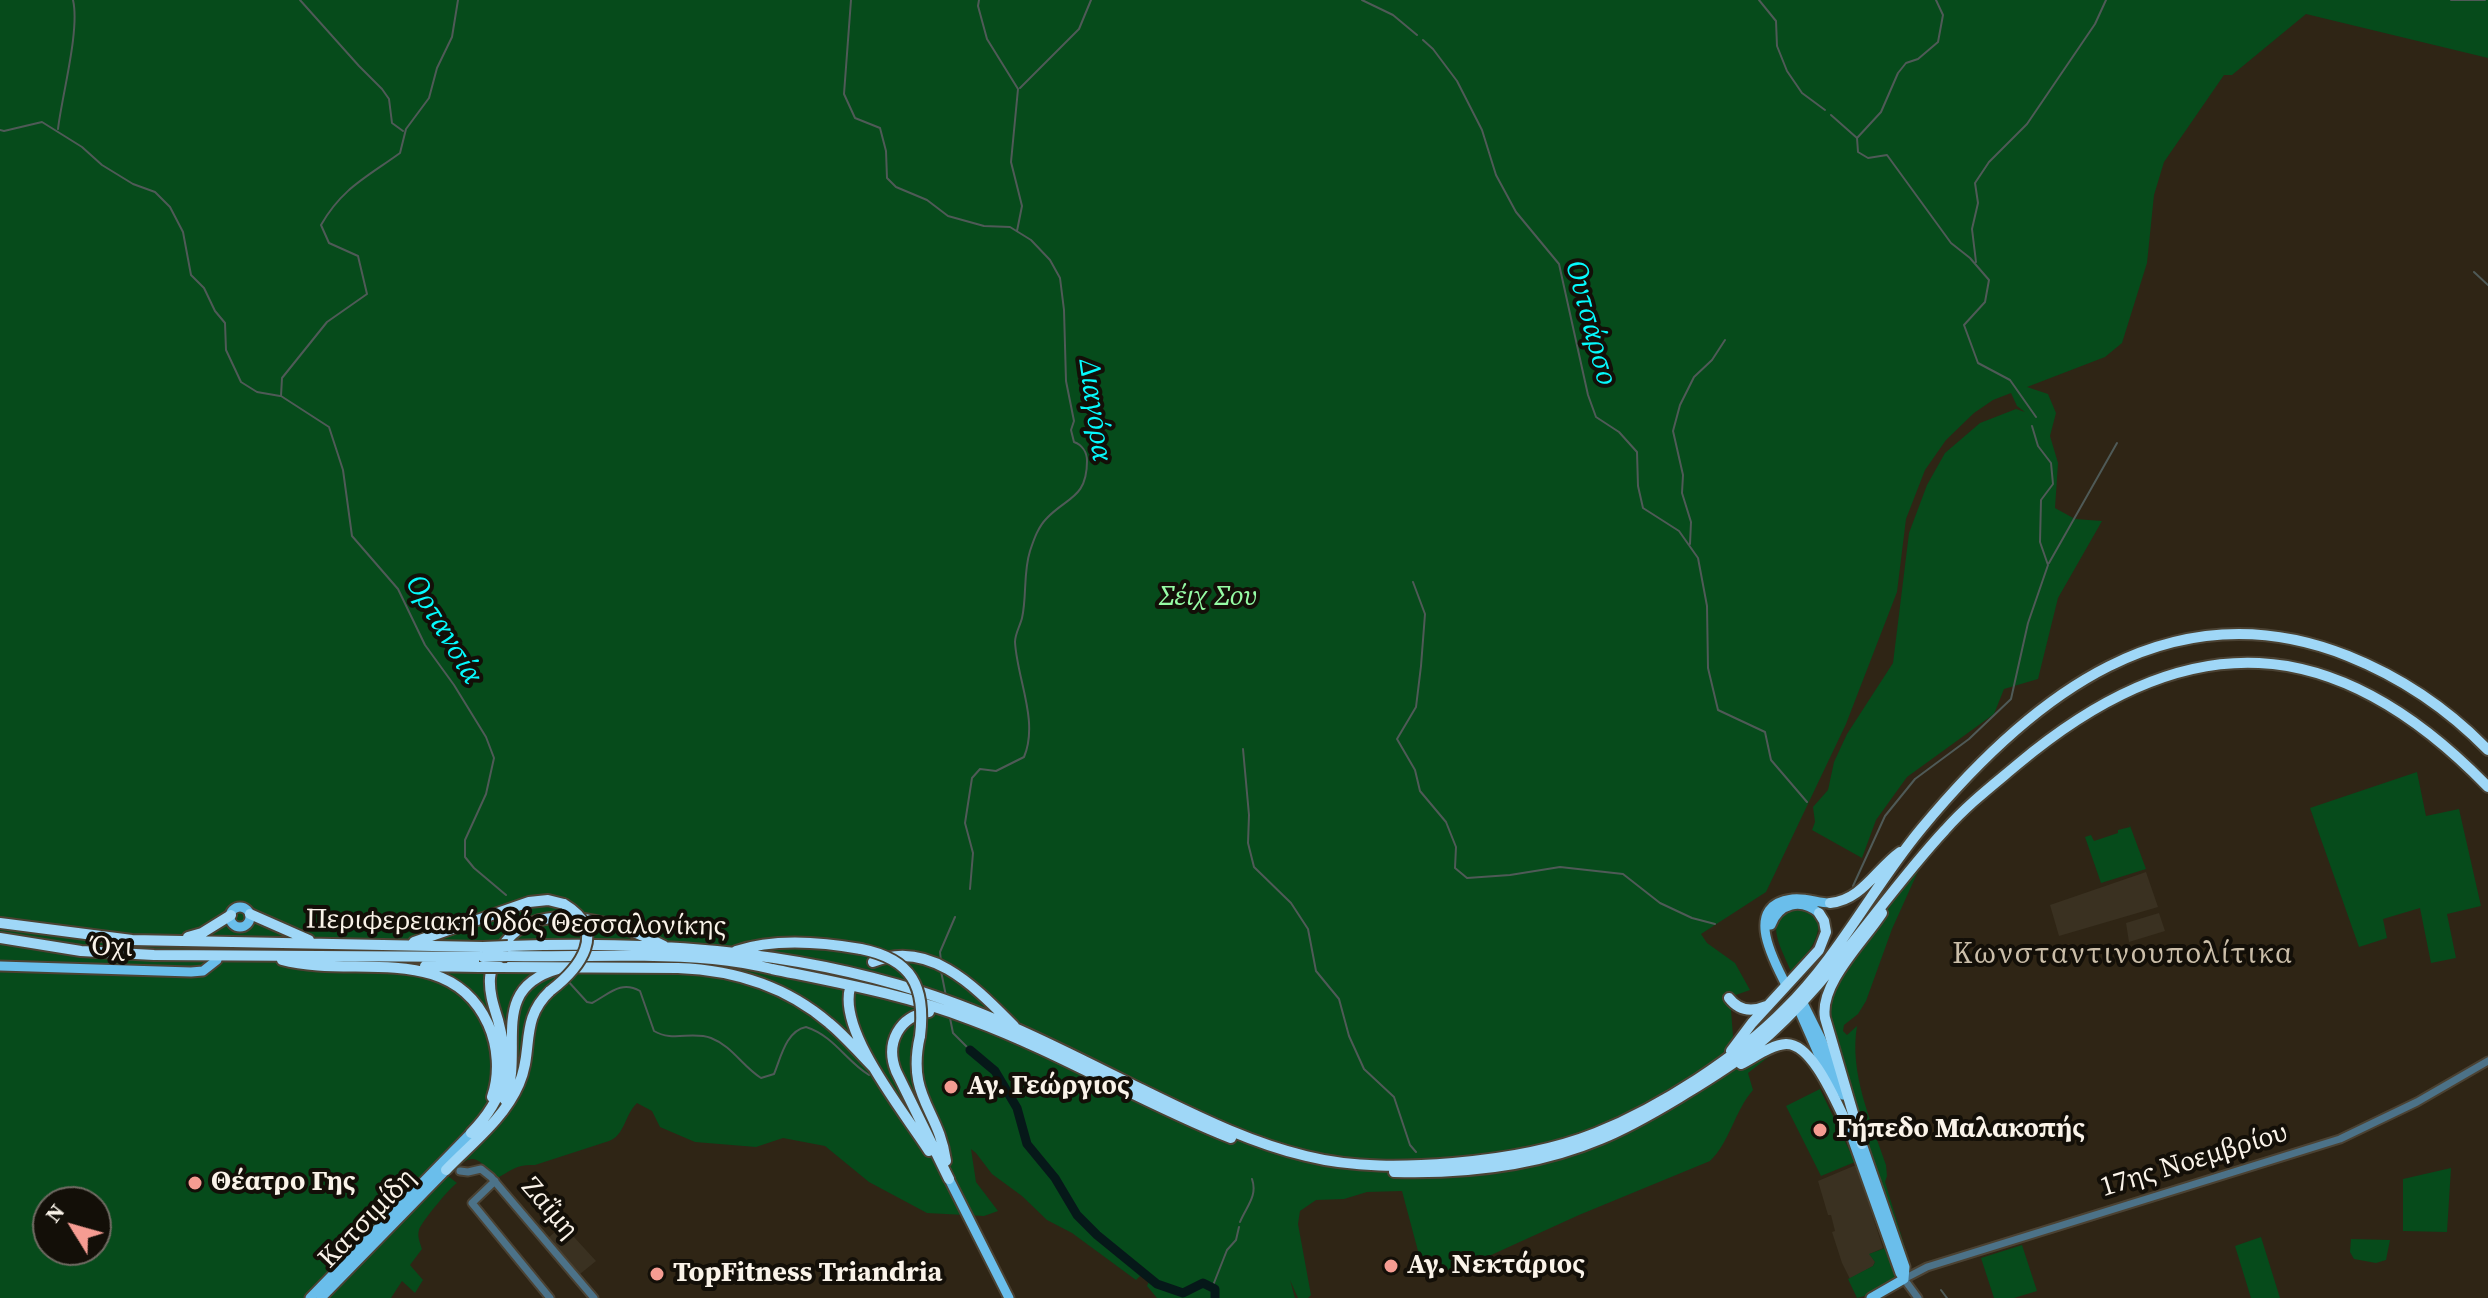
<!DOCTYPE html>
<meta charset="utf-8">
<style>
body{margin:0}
#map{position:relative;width:2488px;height:1298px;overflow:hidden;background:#2f2515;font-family:"Source Serif 4",serif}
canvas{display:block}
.north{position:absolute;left:32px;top:1186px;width:80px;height:80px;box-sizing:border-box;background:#130f08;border:2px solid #6f6a62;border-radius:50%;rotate:307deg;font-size:22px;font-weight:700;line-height:32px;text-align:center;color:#faf3e9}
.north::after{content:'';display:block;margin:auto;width:28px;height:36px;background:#f59c92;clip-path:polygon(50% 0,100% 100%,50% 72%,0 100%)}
</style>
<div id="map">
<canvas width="2488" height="1298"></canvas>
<div class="north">N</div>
</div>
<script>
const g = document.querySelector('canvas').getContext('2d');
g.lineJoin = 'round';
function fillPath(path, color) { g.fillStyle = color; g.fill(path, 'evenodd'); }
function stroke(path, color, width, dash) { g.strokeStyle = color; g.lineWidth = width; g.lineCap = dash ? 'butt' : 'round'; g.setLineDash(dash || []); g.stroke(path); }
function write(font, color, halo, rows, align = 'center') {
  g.font = font + ' "Source Serif 4",serif'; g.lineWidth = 8; g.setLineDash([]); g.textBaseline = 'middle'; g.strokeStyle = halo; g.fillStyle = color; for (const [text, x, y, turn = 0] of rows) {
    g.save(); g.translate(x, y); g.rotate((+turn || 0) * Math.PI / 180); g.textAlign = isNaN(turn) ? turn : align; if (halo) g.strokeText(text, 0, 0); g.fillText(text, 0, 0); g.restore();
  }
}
fillPath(new Path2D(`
 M2146 872 2158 907 2059 936 2050 905Z
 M2159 913 2165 931 2129 942 2126 923Z
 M1856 1165 1883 1248 1870 1254 1875 1262 1873 1266 1850 1279 1842 1263 1832 1232 1835 1231 1831 1215H1828L1818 1181Z
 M563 1225 596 1261 580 1274 548 1238Z`), '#3a3121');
fillPath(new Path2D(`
 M0 0H2488V58L2306 14 2232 75H2224L2164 162 2154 195 2147 263 2122 343 2105 357 2027 387 2048 394 2056 413 2050 436 2058 463 2055 508 2075 519 2102 521 2058 598 2038 679 2004 689 1994 714 1907 777 1876 820 1862 858 1812 830 1815 822 1813 807 1828 790 1834 762 1847 734 1893 663 1909 533 1927 485 1945 453 1980 423 2016 409 2025 412 2017 406 2011 393 1993 400 1974 413 1946 440 1925 470 1906 519 1897 592 1846 724 1766 892 1701 934 1707 943 1735 963 1750 990 1730 997 1733 1036 1742 1066 1776 1051 1748 1073 1753 1090C1734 1112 1730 1142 1710 1161L1579 1215 1467 1266 1420 1276 1418 1251 1402 1191 1367 1192 1344 1199 1316 1200 1300 1211 1298 1224 1311 1295 1308 1298H1298L1290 1280 1295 1298H1157L1147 1286 1149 1281 1145 1271 1136 1280 1072 1233 1047 1220 1022 1196 992 1174 976 1153 971 1149 976 1182 998 1211 984 1216 927 1213 869 1182 825 1146 783 1138 756 1147 695 1142 660 1127 652 1111 637 1103C624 1116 625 1135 609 1141L535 1165C517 1164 511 1170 496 1179 475 1153 471 1153 448 1176L457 1183C451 1186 420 1224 419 1230 417 1236 420 1243 422 1249L410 1265 423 1280 415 1293 402 1281 391 1298H0ZM48 1202H96V1250H48Z
 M2417 772 2426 816 2459 809 2481 906 2447 914 2456 958 2431 963 2420 908 2383 919 2387 938 2359 947 2310 808Z
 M2129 823 2146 869 2101 883 2085 837 2091 835 2094 841 2118 833V830L2130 827Z
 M1916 866 1920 867 1892 929 1866 1001 1858 1014 1844 1025 1843 1031 1847 1035 1857 1026C1849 1073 1871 1121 1886 1165L1887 1176 1885 1182 1911 1267 1860 1128 1826 1016 1837 980Z
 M1803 907 1819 918C1819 943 1807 954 1791 971 1780 945 1759 912 1803 907Z
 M1820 1089 1855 1162 1821 1176 1786 1106Z
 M2451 1168 2447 1232 2403 1231V1179Z
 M2261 1237 2280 1298H2251L2235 1246Z
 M2351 1239 2390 1240 2386 1260 2376 1263 2354 1259 2350 1252Z
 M2022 1245 2037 1291 2014 1298H1994L1981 1258Z
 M1888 1247C1891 1254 1897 1265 1896 1273 1894 1285 1868 1296 1857 1298L1848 1279 1873 1266 1875 1262 1869 1254Z`), '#064b1b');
stroke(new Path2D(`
 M300 0 359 66 382 89 389 99 392 123 403 131
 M458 0 452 37 437 68 429 98 406 129 400 153C367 177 342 188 321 225L329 243 358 256 367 294 327 322 282 378 281 396 329 427 343 470 352 536 398 589 425 645 454 685 486 737 494 758 486 794 465 840V857L474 868 506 895
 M851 0 844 94 855 118 880 128 886 151 887 178 896 187 927 200 948 216 984 226 1010 227 1031 240 1050 260 1060 278 1064 310 1066 381 1074 421 1071 430 1074 442C1082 445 1087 452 1087 461 1087 498 1067 497 1047 518 1038 527 1034 539 1030 551 1023 573 1027 596 1022 618 1020 626 1015 634 1015 642 1017 679 1039 721 1024 757L996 771 980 769 972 778 965 823 973 853 970 889
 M979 0 978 6 987 39 1018 89 1011 162 1022 206 1017 231
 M1362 0 1393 15 1417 35
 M1759 0 1776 21 1777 46 1787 71 1802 93 1825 110
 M1936 0 1943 15 1938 42 1918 59 1906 63 1898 73 1881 112 1857 138 1858 152 1868 158 1887 155 1951 243 1970 258 1989 280 1985 302 1964 325 1978 363 2010 380 2036 417
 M2451 0H2485
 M1423 40 1433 49 1457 81 1482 130 1496 175 1516 212 1559 264 1588 395 1596 417 1619 432 1637 452 1638 486 1643 508 1679 531 1698 558 1707 606 1708 668 1718 710 1765 732 1771 760 1807 802
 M1020 88 1079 29 1091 0
 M1831 115 1857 138
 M58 129C62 95 80 30 73 0
 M0 130 4 131 42 122 82 147 102 165 133 184 155 192 170 207 183 232 191 275 204 288 215 311 225 323 226 350 241 382 257 392 280 396
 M1976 262 1972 229 1978 203 1975 183 1989 162 2027 124 2095 24 2106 0
 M2474 272 2488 285
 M1690 544 1691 522 1682 493 1683 475 1673 431 1680 405 1694 377 1712 360 1725 340
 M2049 563 2117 443
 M1413 582 1425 614 1421 666 1416 707 1397 739 1415 770 1420 791 1446 822 1456 847 1455 868 1467 878 1510 875 1560 867 1623 874 1660 903 1692 918 1715 924
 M1243 749 1249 815 1248 843 1254 867 1291 903 1308 929 1316 971 1339 999 1349 1036 1364 1069 1394 1097 1410 1145 1416 1152
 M1853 886 1885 816 1915 779 1969 739 2011 699 2028 623 2048 565 2040 542 2041 500 2053 484 2051 463 2038 446 2032 426
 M941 961 940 952 955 917
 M941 971 946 996
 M567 980 587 1002 592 1003C609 994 621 980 640 991L654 1031C672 1042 692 1031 711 1038 732 1046 743 1067 761 1078L774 1074C781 1057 786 1031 806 1027 834 1036 846 1061 869 1075
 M950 1018 953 1033 970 1050
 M1240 1222C1246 1207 1258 1196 1252 1179
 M1212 1288 1227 1250 1236 1240 1239 1227
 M1941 1290 1947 1298`), '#4f5a57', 2);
stroke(new Path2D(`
 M970 1050 995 1071 1017 1108 1027 1144 1055 1178 1077 1215 1097 1235 1157 1284 1183 1293 1203 1283 1215 1289V1298`), '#061819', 9);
const minor = new Path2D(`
 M460 1171 468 1172 481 1169 491 1177 594 1298
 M495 1181 472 1203 550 1298
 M1918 1298 1904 1279 1927 1267 2340 1139 2417 1102 2488 1061`);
const major = new Path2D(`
 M230 917a10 10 0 1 1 20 0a10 10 0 1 1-20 0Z
 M1771 925C1779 903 1801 898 1819 913
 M0 966 191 972 203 971 217 960
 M1785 983C1773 959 1743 905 1792 899 1805 897 1818 903 1830 903
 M1804 1005 1821 1039 1843 1095
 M1799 1010 1835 1092
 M1846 1121 1900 1273 1904 1279
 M1860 1138 1905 1267 1904 1279
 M949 1179 1009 1298
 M310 1298 471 1133
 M321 1298 446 1170
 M1871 1298 1904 1279`);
const highway = new Path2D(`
 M1830 903C1862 900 1876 869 1900 852
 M250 914 309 940
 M0 923 132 940 483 947
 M188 937 202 933 231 915
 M0 938 81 951 154 955 483 957
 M414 942 529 902 548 900 564 904
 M508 946C647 941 788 949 922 992 997 1016 1069 1053 1139 1088 1193 1114 1247 1142 1306 1156 1354 1168 1404 1167 1453 1163 1501 1159 1551 1151 1596 1133 1660 1107 1737 1058 1785 1009 1839 956 1873 887 1921 829 2030 697 2170 585 2348 656 2403 678 2447 708 2488 750
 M736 951C774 938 822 942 861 949
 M507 956C575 957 645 953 713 959 734 961 752 964 772 969 840 983 907 995 972 1020 1061 1053 1142 1103 1231 1138
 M282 960C353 979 450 941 488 1024 498 1046 500 1074 492 1097
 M873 962C930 938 977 989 1014 1026
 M425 966 479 967
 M500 967 678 968C733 970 786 986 829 1023 845 1036 858 1052 873 1067
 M850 988C838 1032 905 1113 929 1151
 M1729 998C1739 1011 1752 1012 1766 1006
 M929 1012C899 1016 885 1043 896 1071L949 1179
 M920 1036C906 1097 939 1109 946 1161
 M1731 1051 1752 1023 1819 950 1826 932 1824 921 1819 913
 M1741 1064C1755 1057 1771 1045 1786 1044 1813 1043 1837 1105 1848 1126
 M505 1100C525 1049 487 989 558 969
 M471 1133C506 1097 511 1069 498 1020 494 1007 489 993 490 978 491 964 498 950 508 939 545 898 622 924 664 946
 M1862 1144 1825 1018C1819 984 1864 941 1882 913
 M446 1170C472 1143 504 1119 519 1084 534 1050 519 1020 550 991
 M1394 1172C1463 1174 1537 1166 1601 1139 1628 1128 1652 1114 1677 1099 1703 1083 1730 1067 1754 1048 1829 986 1879 901 1945 830 1967 805 1993 785 2018 764 2187 622 2335 629 2488 787`);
stroke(minor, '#4b4233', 11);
stroke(major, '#4b4233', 13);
stroke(highway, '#4b4233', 14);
stroke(minor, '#4c7288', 7);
stroke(major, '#6abeeb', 9);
stroke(highway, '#9fd7f7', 10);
const highwayBridge = new Path2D(`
 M483 947 508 946
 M861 949C912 959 926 987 920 1036
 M483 957 507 956
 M479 967H500
 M550 991C580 968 609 931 564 904`);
stroke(highwayBridge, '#4b4233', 14, []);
stroke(highwayBridge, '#9fd7f7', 10);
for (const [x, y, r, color] of [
 [951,1087,8,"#f59c92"],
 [1820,1130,8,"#f59c92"],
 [195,1183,8,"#f59c92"],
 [1391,1266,8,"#f59c92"],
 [657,1274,8,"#f59c92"]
]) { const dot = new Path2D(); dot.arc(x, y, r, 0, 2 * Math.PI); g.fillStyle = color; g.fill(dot); stroke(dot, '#130f08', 3); }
write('italic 28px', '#96fca5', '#130f08', [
 ["Σέιχ Σου",1208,598]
]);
write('28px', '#faf3e9', '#130f08', [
 ["Περιφερειακή Οδός Θεσσαλονίκης",516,924,1],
 ["Όχι",111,948,2],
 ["17ης Νοεμβρίου",2194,1161,-17],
 ["Ζαΐμη",549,1209,49],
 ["Κατσιμίδη",368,1219,-46]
]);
write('bold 28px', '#faf3e9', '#130f08', [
 ["Αγ. Γεώργιος",967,1087],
 ["Γήπεδο Μαλακοπής",1836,1130],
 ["Θέατρο Γης",211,1183],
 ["Αγ. Νεκτάριος",1407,1266],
 ["TopFitness Triandria",673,1274]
], 'left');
write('italic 30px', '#05fafd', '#130f08', [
 ["Ουτσάρσο",1590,323,75],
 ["Διαγόρα",1094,410,82],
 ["Ορτανσία",443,630,59]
]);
g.letterSpacing = '2px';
write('30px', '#cbbea9', '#130f08', [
 ["Κωνσταντινουπολίτικα",2123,955]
]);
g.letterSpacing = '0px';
</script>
